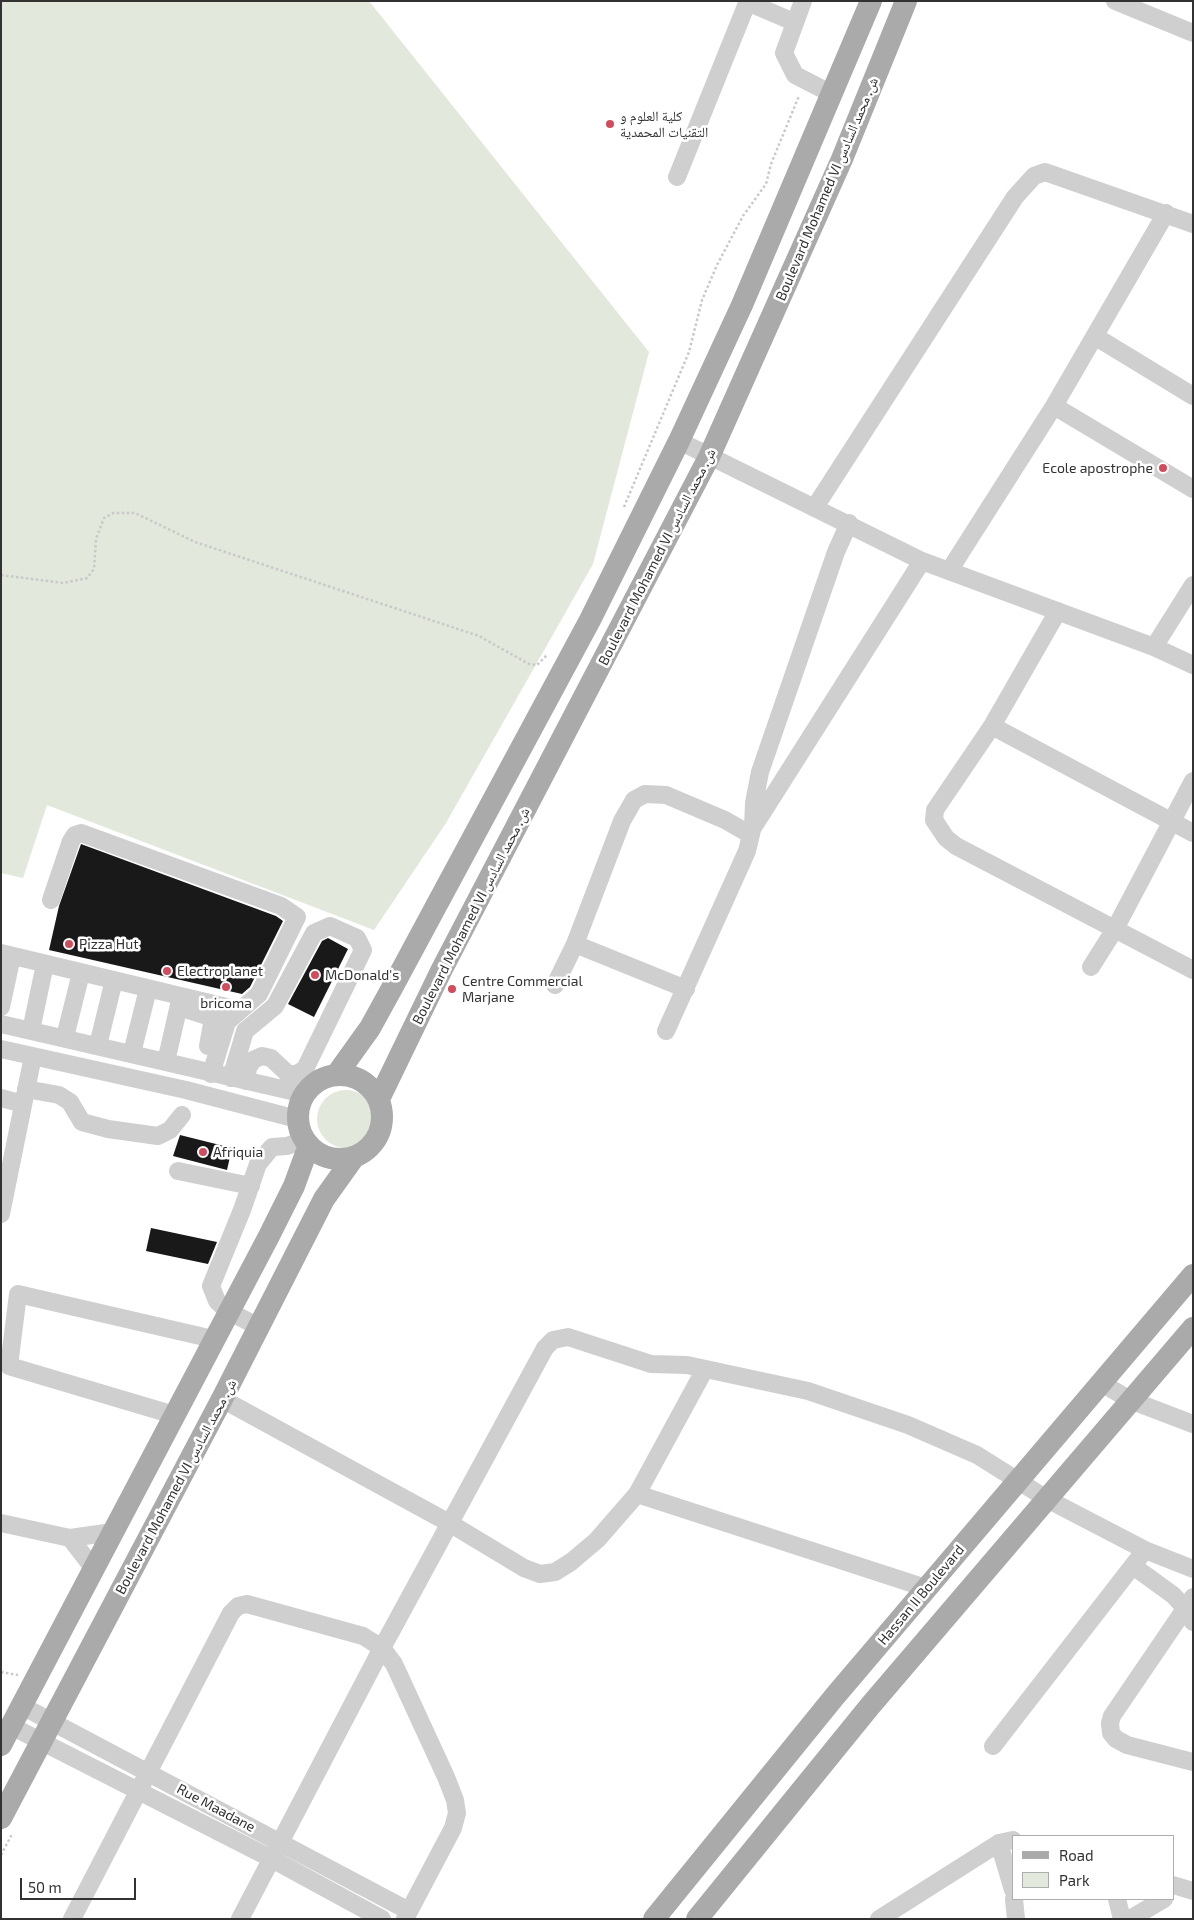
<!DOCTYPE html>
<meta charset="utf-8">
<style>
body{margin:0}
#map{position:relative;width:1194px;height:1920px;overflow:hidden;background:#fff;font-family:"Exo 2",sans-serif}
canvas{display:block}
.frame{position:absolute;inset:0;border:2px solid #323232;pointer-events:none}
.legend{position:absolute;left:1012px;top:1835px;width:162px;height:65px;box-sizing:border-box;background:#fff;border:1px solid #adadad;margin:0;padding:6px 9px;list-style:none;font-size:15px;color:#323232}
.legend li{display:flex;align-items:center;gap:10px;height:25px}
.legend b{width:25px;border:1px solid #adadad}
.scale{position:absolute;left:20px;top:1878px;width:116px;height:22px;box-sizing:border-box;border:2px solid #323232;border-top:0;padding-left:6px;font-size:15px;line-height:18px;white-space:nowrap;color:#323232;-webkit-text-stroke:4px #fff;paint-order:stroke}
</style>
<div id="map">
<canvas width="1194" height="1920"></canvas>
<div class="frame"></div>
<ul class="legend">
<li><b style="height:6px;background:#aaa"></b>Road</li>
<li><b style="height:14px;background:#e2e8dc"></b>Park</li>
</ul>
<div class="scale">50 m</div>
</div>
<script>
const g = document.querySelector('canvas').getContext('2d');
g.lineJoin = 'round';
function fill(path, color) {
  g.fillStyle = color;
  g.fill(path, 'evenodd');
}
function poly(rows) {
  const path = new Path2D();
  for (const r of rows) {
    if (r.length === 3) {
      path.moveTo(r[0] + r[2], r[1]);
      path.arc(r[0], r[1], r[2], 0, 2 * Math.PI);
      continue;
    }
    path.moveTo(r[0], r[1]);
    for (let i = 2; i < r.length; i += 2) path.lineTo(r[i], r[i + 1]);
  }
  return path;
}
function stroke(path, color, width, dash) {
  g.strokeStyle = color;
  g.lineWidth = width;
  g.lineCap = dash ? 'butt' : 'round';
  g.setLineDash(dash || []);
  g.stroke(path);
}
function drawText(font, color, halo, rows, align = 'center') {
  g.font = font + ' "Exo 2","Noto Naskh Arabic",sans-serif';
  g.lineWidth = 5;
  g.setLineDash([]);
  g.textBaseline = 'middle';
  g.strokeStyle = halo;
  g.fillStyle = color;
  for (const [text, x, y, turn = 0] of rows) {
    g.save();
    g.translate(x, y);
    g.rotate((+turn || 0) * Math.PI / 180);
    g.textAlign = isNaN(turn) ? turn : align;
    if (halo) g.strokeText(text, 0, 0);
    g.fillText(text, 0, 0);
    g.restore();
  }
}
fill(poly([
 [1,1,369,1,649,352,593,564,446,823,374,930,47,805,23,878,1,873],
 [346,1119,29]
]), '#e2e8dc');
fill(poly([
 [81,844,276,916,283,921,250,987,242,994,49,950,59,906],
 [328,938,348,949,314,1017,288,1004,322,941],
 [180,1135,232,1148,227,1170,173,1156],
 [151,1228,217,1242,208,1264,146,1251]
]), '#191919');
stroke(poly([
 [624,507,689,352,702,300,717,265,743,216,766,184,771,164,799,96],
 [1,575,63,583,87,578,94,569,96,539,104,518,113,513,135,513,195,542,479,636,529,664,537,665,548,654],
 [1,1672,18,1675],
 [1,1855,12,1834]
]), '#c9c9c9', 2.5, [2.5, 2.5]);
stroke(poly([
 [803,1,784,53,795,75,832,94],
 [1115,1,1193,33],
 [747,2,794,22],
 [677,177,748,1],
 [1096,337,1193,396],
 [1054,406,1193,489],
 [679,441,922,561,1154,647,1193,665],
 [815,507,1015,197,1034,176,1045,172,1193,224],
 [949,571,1054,406,1166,213],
 [1058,611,992,726,935,810,934,820,946,838,956,846,1193,970],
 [1154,647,1193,585],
 [992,726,1193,833],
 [754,826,922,561],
 [51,900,71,841,75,835,81,833,281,906,297,917,259,994,227,1022,211,1074],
 [575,944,686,989],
 [1,953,239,1010],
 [1091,967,1115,929,1193,781],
 [555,985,575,944,622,821,634,800,645,794,666,795,725,820,751,835],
 [1,1007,12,956],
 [179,1007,213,1018,208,1046],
 [33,1021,45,964],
 [1,1024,304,1094],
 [67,1029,81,973],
 [666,1031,747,851,753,826,754,803,760,772,836,552,849,523],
 [100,1037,114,980],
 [134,1045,148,989],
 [1,1049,186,1090,297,1119],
 [168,1053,181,996],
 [231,1078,245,1031,275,1006,314,933,330,926,357,938,363,950,305,1069,295,1075,287,1073,271,1058,262,1056,253,1060,248,1068,246,1081],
 [26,1089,59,1095,70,1102,82,1122,108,1129,158,1136,170,1130,182,1115],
 [1,1098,23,1104],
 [178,1171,251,1186],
 [1,1214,33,1056],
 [259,1327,228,1311,217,1301,211,1286,242,1210,258,1164,272,1147,287,1146,304,1140],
 [1100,1382,1130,1400,1193,1424],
 [222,1399,451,1524,524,1568,540,1574,555,1572,571,1562,597,1540,637,1494,705,1369],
 [174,1415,9,1366,18,1294,213,1339],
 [637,1494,926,1588],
 [1,1523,70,1538,113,1532],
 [70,1538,94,1569],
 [1133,1566,1173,1595,1185,1608,1193,1622],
 [1193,1597,1112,1716,1110,1723,1111,1733,1116,1739,1127,1745,1193,1762],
 [22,1706,409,1911],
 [11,1726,272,1859,382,1919],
 [993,1746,1145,1550],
 [999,1843,1013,1890],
 [1173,1885,1193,1891],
 [1014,1899,1016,1919],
 [1117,1899,1122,1919],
 [72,1919,231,1613,238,1606,247,1604,363,1636,382,1648,394,1664,446,1777,455,1800,457,1813,453,1828,405,1919],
 [240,1919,382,1648,545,1348,553,1340,568,1337,651,1364,687,1365,808,1391,908,1425,977,1455,1047,1499,1145,1550,1193,1569],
 [879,1919,999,1843,1013,1840],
 [1130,1919,1164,1899]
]), '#cfcfcf', 18);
stroke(poly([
 [337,1074,370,1028,392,988,590,620,679,441,742,305,871,1],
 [340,1117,42],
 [379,1099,442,969,709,457,842,159,906,1],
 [1,1745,269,1236,294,1186,309,1145],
 [1,1818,222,1399,324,1199,354,1157],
 [654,1919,835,1696,1193,1275],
 [697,1919,870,1706,1193,1328]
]), '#aaa', 22);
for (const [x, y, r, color] of [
 [610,124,5,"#d14c5c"],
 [1163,468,5,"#d14c5c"],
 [69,944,5,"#d14c5c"],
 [167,971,5,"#d14c5c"],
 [315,975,5,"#d14c5c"],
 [226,987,5,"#d14c5c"],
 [452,989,5,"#d14c5c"],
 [203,1152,5,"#d14c5c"]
]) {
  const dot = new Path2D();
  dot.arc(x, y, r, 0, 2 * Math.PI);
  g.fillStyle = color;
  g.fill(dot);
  stroke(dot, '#fff', 2);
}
drawText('14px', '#323232', '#fff', [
 ["كلية العلوم و",620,116],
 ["التقنيات المحمدية",620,132],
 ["Ecole apostrophe",1153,468,"right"],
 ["Pizza Hut",79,944],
 ["Electroplanet",177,971],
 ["McDonald's",325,975],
 ["Centre Commercial",462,981],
 ["Marjane",462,997],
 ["bricoma",226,1003,"center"],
 ["Afriquia",213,1152]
], 'left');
drawText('14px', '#323232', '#fff', [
 ["Boulevard Mohamed VI ش. محمد السادس",827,189,-67],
 ["Boulevard Mohamed VI ش. محمد السادس",657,557,-63],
 ["Boulevard Mohamed VI ش. محمد السادس",471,916,-63],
 ["Boulevard Mohamed VI ش. محمد السادس",176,1487,-62],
 ["Hassan II Boulevard",921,1595,-50],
 ["Rue Maadane",216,1808,28]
]);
</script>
